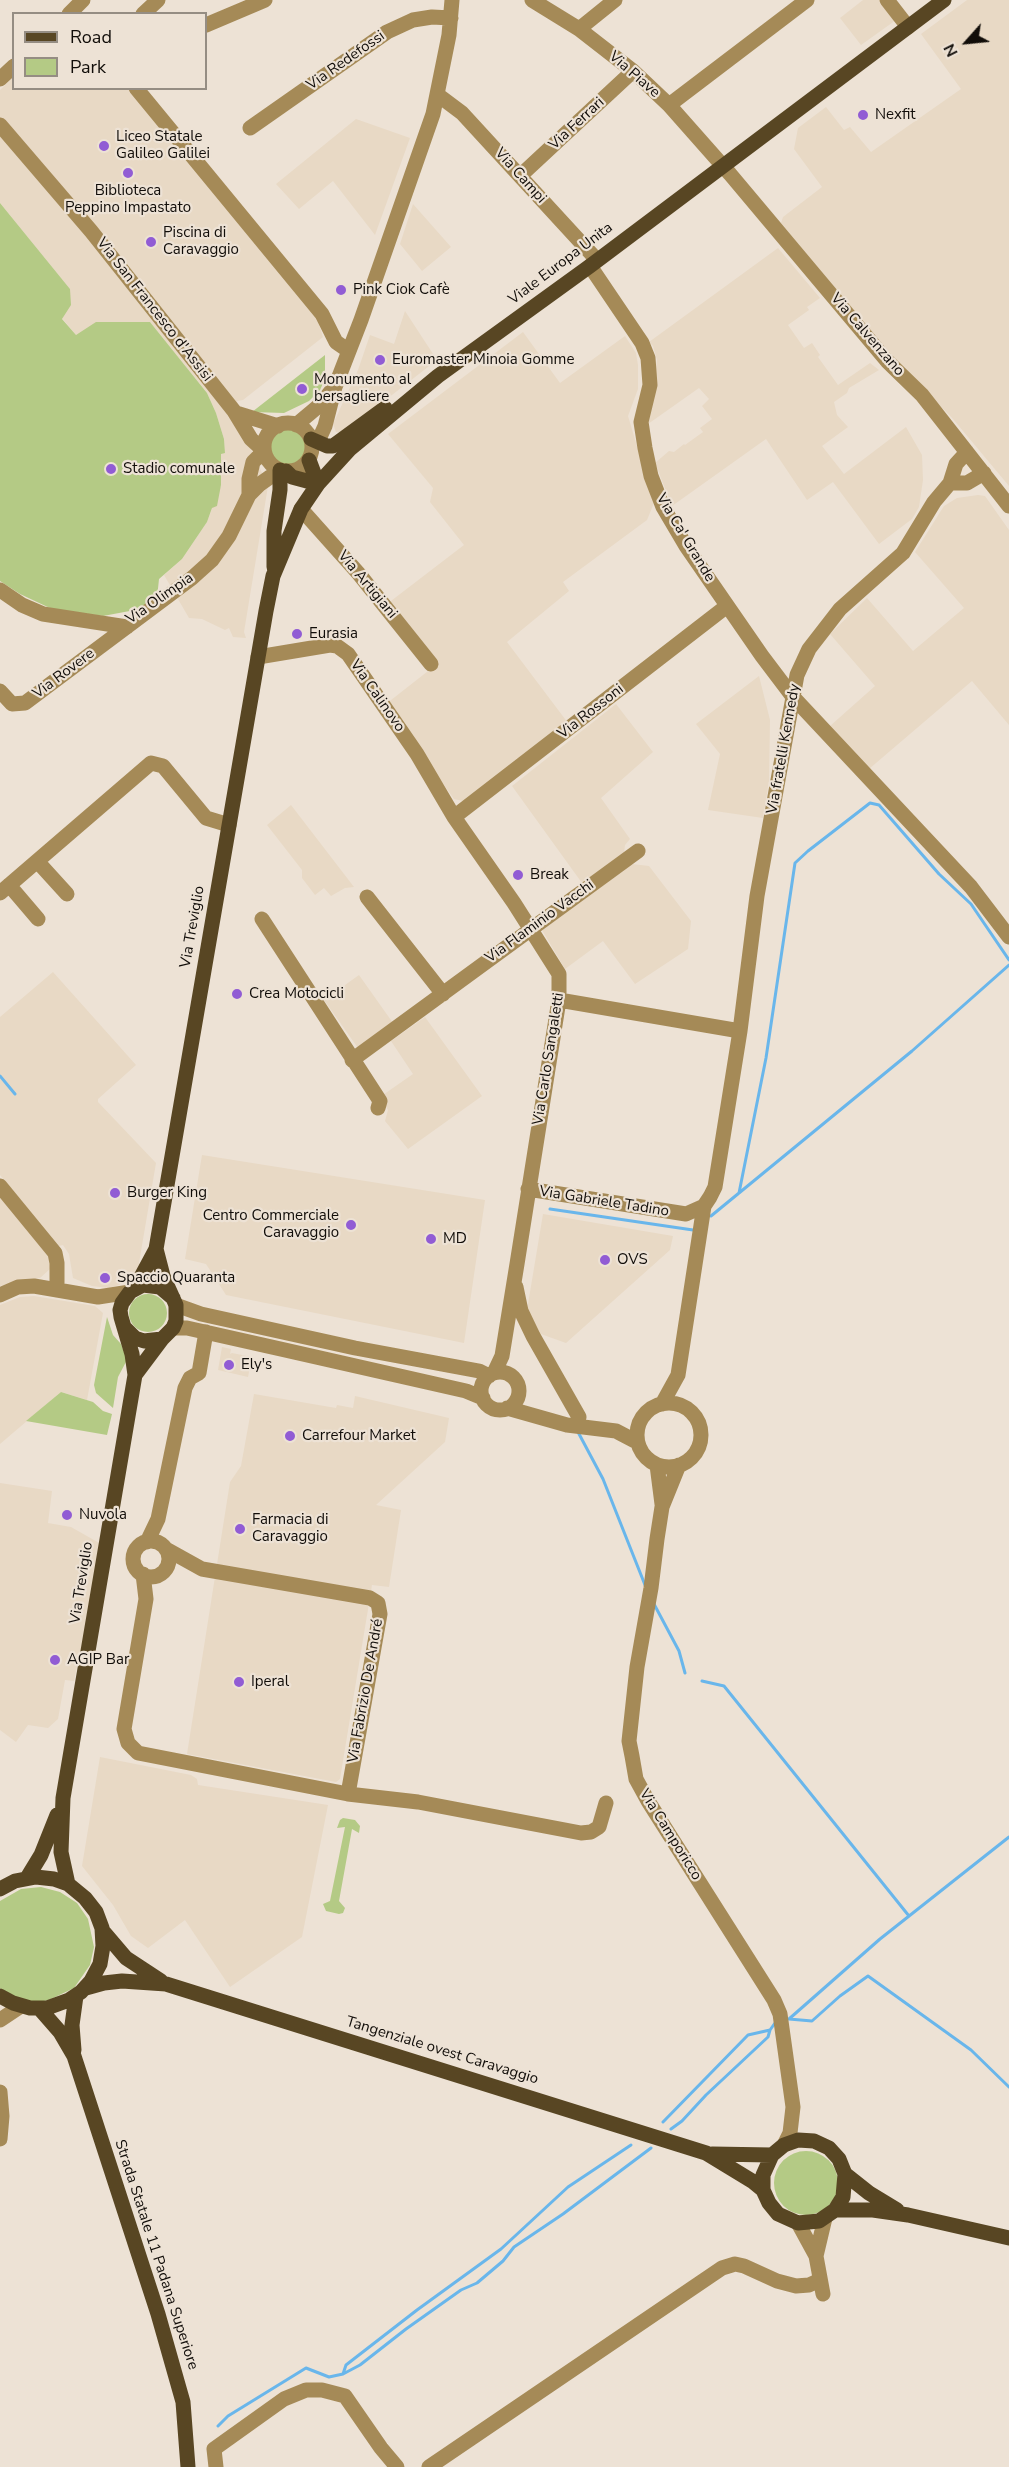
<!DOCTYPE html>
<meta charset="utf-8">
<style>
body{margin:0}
#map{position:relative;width:1009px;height:2467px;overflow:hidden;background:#ede2d5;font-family:"Nunito Sans",sans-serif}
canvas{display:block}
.legend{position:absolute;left:12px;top:12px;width:195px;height:78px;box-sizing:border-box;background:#ede2d5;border:2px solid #958d83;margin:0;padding:8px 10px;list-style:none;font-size:18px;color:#110d09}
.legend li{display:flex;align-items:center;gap:12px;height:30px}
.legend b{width:30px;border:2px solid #958d83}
.north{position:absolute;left:937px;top:12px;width:60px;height:60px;-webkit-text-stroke:4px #ede2d5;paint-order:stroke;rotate:243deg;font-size:16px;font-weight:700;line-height:24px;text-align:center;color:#110d09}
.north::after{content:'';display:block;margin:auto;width:21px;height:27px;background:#110d09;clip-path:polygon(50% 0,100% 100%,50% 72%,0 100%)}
</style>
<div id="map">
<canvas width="1009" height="2467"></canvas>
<ul class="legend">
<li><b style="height:8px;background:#584623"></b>Road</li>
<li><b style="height:16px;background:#b4ca85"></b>Park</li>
</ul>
<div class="north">N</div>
</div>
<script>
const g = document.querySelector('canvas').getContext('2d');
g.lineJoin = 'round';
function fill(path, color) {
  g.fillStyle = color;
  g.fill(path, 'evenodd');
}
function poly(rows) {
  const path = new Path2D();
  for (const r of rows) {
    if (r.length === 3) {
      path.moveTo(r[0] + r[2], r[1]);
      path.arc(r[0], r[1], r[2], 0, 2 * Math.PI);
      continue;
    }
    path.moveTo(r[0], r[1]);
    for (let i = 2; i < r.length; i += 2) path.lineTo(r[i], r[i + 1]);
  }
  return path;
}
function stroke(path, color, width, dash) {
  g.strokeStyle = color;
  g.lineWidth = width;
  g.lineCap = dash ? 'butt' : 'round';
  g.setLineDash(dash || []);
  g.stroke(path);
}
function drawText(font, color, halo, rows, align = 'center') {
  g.font = font + ' "Nunito Sans",sans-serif';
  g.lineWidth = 4.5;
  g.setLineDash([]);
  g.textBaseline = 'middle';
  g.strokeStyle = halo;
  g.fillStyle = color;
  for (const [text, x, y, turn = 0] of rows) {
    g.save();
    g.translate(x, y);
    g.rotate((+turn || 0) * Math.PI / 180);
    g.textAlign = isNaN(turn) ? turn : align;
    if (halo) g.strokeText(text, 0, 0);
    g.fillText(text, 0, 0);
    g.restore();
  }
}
fill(poly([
 [863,0,880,0,896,20,861,45,840,18],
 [967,0,1009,0,1009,486,953,419,892,357,781,223,783,217,822,187,794,149,798,128,826,107,844,130,850,127,871,152,961,89,921,34],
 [13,77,14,88,128,89,316,315,323,337,243,400,237,401,251,449,268,486,244,632,246,638,233,637,229,628,225,630,202,619,189,618,164,575,182,559,207,522,221,485,221,453,225,453,224,439,216,413,207,393,150,322,76,335,62,318,70,289,0,203,0,90],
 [356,119,410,138,375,235,333,181,299,209,276,184],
 [413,204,451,247,422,271,400,244],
 [778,248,820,298,807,307,809,310,788,325,804,348,812,343,820,355,818,357,838,385,870,363,879,370,849,388,847,393,834,402,837,415,848,427,822,446,844,474,906,427,922,455,923,480,919,507,912,519,879,544,833,482,807,500,766,439,672,506,655,463,669,451,674,452,684,444,685,445,703,432,700,428,712,419,702,406,709,399,699,388,648,424,657,360,653,346,649,342],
 [405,311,437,360,343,433,336,432,333,424,358,370,370,335,394,344],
 [523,332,560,383,625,336,636,353,638,365,638,389,628,416,654,503,647,520,563,582,569,591,507,642,568,723,463,801,454,799,386,704,437,664,387,604,464,545,430,502,433,488,388,434],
 [978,495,985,496,1009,530,1009,725,972,681,869,769,830,726,875,686,830,634,867,598,913,651,964,608,915,552,944,506,957,498],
 [759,676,770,720,769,781,763,818,708,810,720,754,696,724],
 [616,704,653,752,601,798,630,839,625,845,624,853,582,883,512,786],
 [291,805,354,887,345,888,331,896,324,888,315,895,302,878,302,870,267,825],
 [632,864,649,866,691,921,688,949,635,984,603,941,565,969,542,930],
 [53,972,136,1065,98,1099,98,1102,156,1163,139,1263,141,1266,134,1275,119,1285,109,1288,92,1286,73,1278,69,1254,63,1245,59,1246,0,1175,0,1017],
 [359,975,393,1023,358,1048,324,1000],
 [425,1017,482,1096,408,1149,385,1121,388,1110,380,1097,413,1074,391,1041],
 [202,1155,485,1200,464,1343,226,1295,206,1264,185,1259],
 [0,1197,47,1252,50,1260,50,1269,40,1278,0,1286],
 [543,1214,673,1236,670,1250,566,1343,538,1333,527,1310],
 [34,1296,95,1306,103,1313,87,1400,61,1392,0,1444,0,1305,20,1297],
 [222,1347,231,1349,230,1354,232,1353,252,1357,248,1377,218,1370],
 [254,1394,336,1408,337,1405,353,1408,355,1396,449,1418,445,1442,376,1505,401,1510,389,1587,372,1585,340,1779,336,1782,187,1754,230,1482,241,1466],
 [0,1483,52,1491,48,1523,71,1527,101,1544,95,1584,74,1681,65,1680,58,1719,48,1728,28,1725,16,1742,0,1730],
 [100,1757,191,1775,197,1779,198,1785,328,1805,302,1937,230,1987,185,1920,148,1948,131,1936,113,1905,82,1866]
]), '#e8d9c5');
fill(poly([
 [0,203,70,289,71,305,62,319,76,335,96,322,150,322,207,393,216,413,224,439,225,453,221,454,221,485,217,506,212,508,207,522,182,559,159,579,157,598,135,610,103,616,52,609,20,594,0,581],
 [325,355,325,379,320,390,309,401,284,413,252,412],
 [288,447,19],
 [148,1313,19],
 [107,1317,113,1335,121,1344,127,1360,118,1377,113,1408,96,1393,94,1385],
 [61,1392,93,1402,103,1411,112,1414,107,1435,26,1421],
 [343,1818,355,1820,360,1826,359,1833,352,1829,339,1901,345,1908,343,1913,339,1914,326,1911,323,1904,330,1901,345,1827,337,1828,340,1820],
 [41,1887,60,1892,77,1903,88,1919,94,1947,90,1965,74,1988,49,2000,38,2002,28,2001,9,1994,0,1988,0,1901,21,1889],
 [806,2183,32]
]), '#b4ca85');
stroke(poly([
 [0,1076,15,1094],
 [739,1193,766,1058,795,863,808,851,870,803,879,805,939,874,971,904,1009,960],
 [550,1209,693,1230],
 [711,1216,912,1051,1009,965],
 [578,1432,603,1479,645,1585],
 [654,1604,679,1651,685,1673],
 [702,1681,724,1686,909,1916],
 [789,2019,880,1939,1009,1837],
 [789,2019,812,2021,840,1996,868,1976,971,2050,1009,2087],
 [663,2122,748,2035,770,2030,775,2023],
 [671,2129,682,2121,706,2095,768,2037,770,2030],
 [343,2374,360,2365,406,2329,461,2290,477,2283,503,2261,514,2247,563,2214,651,2148],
 [218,2426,228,2416,306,2368,329,2377,343,2374,346,2365,417,2310,501,2249,568,2187,631,2145]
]), '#69b6eb', 3);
stroke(poly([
 [532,0,579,29,633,71,669,105,730,174,887,361,922,395,1009,506],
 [887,0,908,27],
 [69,14,83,0],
 [143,14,158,0],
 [206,25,265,0],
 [579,29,615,0],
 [0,79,14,66],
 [136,88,322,314,336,342,349,351],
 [438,95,462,113,597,260],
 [669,105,807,0],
 [0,125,91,231,234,411,251,439,264,451],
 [250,128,387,32,413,20,432,17,451,18],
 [520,176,633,71],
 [590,266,642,343,648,358,650,385,641,422,645,448,651,476,663,507,686,546,762,656,793,697,971,887,1009,937],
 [236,413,278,426],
 [288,447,24],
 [296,425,321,404,331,391],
 [312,446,320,437,325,426,335,387,361,320,433,114,449,35,452,0],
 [950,483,967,483,984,473],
 [249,495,249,479,253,462,264,451],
 [301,509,359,574,431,664],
 [0,590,22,605,43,614,127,627],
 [258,657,330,645,337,646,348,654,417,754,454,817,514,903,559,974,559,1000,517,1264,502,1356,494,1373],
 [0,691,12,704,25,703,192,578,212,560,229,536,249,495,260,484,280,470],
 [454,817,727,606],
 [37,861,67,894],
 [9,885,38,919],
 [0,893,151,763,163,766,206,818,229,825],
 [367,897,443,994],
 [262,919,380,1101,378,1108],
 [559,1000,740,1031],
 [352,1060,638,851],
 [0,1186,55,1253,57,1263,57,1290],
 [528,1189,686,1214,704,1206,710,1197,715,1187,740,1031,757,896,797,675,809,649,840,609,903,553,934,502,950,483,956,464,967,452],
 [516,1287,521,1311,533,1336,579,1417],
 [0,1295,18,1287,34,1286,98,1297,130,1292],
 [176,1305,201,1314,355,1348,479,1371,489,1376],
 [173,1328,187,1328,285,1350,466,1391,483,1398],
 [500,1391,19],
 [669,1435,32],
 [662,1404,678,1375,704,1206],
 [507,1408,567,1425,616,1431,637,1442],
 [657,1465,662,1504],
 [679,1465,662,1507,657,1539,651,1588,637,1667,629,1741,632,1756,636,1779,648,1801,774,2000,780,2014,793,2107,790,2133,784,2145],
 [151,1559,18],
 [147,1542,158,1519,185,1388,190,1378,199,1373,206,1332],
 [166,1549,202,1569,370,1598,378,1603,380,1614,348,1794],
 [143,1574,146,1599,124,1729,128,1743,138,1753,348,1794,418,1802,581,1833,591,1832,599,1827,606,1803],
 [0,2020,21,2006],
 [0,2092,2,2116,0,2139],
 [798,2223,816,2256,823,2294],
 [816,2256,825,2218],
 [216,2467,214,2449,284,2399,306,2390,322,2390,345,2396,381,2448,397,2467],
 [429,2467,722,2268,735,2264,744,2266,777,2281,796,2286,809,2285,820,2280]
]), '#a58a57', 15);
stroke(poly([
 [311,439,327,446,333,446,385,408],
 [309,460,318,484],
 [286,471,292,477,318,484],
 [274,567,274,531,280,490,280,470],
 [135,1288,156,1249,266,611,273,576,301,509,318,484,350,449,438,376,590,266,944,0],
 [124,1327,135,1338,144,1341,162,1339],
 [135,1375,162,1339,173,1328,176,1321,176,1305,163,1276,156,1249],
 [27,1878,41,1855,57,1815],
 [68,1884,61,1852,63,1798,135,1375,132,1354,121,1317,120,1310,122,1303,130,1292,143,1285,160,1287,173,1298],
 [0,1889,15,1881,36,1877,54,1879,68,1884,85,1898,96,1912,102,1928,103,1946,100,1964,91,1981,81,1992,69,2000,47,2008,30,2008,13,2003,0,1996],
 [103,1931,126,1958,161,1981],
 [86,1988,104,1983,122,1981,166,1984,706,2153,752,2181,763,2190,769,2203,778,2214,798,2223,819,2221,835,2210,843,2197,845,2174,839,2159,829,2148,814,2141,798,2140,784,2145,772,2155,763,2175,763,2190],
 [39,2008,60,2032,74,2056,158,2314,183,2402,188,2467],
 [74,2050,72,2025,76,1996],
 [712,2154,772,2155],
 [845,2174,869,2193,897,2210],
 [835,2210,873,2210,908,2215,1009,2238]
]), '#584623', 15);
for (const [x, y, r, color] of [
 [863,115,6,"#915cd4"],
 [104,146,6,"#915cd4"],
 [128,173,6,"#915cd4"],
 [151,242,6,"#915cd4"],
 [341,290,6,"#915cd4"],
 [380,360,6,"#915cd4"],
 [302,389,6,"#915cd4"],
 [111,469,6,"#915cd4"],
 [297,634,6,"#915cd4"],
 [518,875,6,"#915cd4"],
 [237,994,6,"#915cd4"],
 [115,1193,6,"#915cd4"],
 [351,1225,6,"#915cd4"],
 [431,1239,6,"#915cd4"],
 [605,1260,6,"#915cd4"],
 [105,1278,6,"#915cd4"],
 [229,1365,6,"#915cd4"],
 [290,1436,6,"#915cd4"],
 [67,1515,6,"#915cd4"],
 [240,1529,6,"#915cd4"],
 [55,1660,6,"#915cd4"],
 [239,1682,6,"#915cd4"]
]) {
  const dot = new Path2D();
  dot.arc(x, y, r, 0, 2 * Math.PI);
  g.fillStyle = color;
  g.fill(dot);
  stroke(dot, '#ede2d5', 2);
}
drawText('15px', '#110d09', '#ede2d5', [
 ["Via Redefossi",346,61,-35],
 ["Via Piave",634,75,41],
 ["Via Ferrari",577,124,-43],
 ["Via Campi",520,176,48],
 ["Viale Europa Unita",561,264,-37],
 ["Via San Francesco d'Assisi",154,310,52],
 ["Via Calvenzano",867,335,49],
 ["Via Ca' Grande",685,538,59],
 ["Via Artigiani",367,585,50],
 ["Via Olimpia",160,599,-35],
 ["Via Rovere",64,674,-37],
 ["Via Calinovo",377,696,55],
 ["Via Rossoni",591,712,-38],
 ["Via fratelli Kennedy",784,749,-80],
 ["Via Flaminio Vacchi",540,922,-36],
 ["Via Treviglio",193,927,-80],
 ["Via Carlo Sangaletti",549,1059,-81],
 ["Via Gabriele Tadino",604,1202,9],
 ["Via Treviglio",82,1583,-81],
 ["Via Fabrizio De André",366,1691,-80],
 ["Via Camporicco",670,1835,58],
 ["Tangenziale ovest Caravaggio",442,2051,17],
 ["Strada Statale 11 Padana Superiore",156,2255,72]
]);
drawText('15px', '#110d09', '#ede2d5', [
 ["Nexfit",875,115],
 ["Liceo Statale",116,137],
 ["Galileo Galilei",116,154],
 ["Biblioteca",128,191,"center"],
 ["Peppino Impastato",128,208,"center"],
 ["Piscina di",163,233],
 ["Caravaggio",163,250],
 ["Pink Ciok Cafè",353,290],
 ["Euromaster Minoia Gomme",392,360],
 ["Monumento al",314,380],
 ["bersagliere",314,397],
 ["Stadio comunale",123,469],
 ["Eurasia",309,634],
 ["Break",530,875],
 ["Crea Motocicli",249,994],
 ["Burger King",127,1193],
 ["Centro Commerciale",339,1216,"right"],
 ["Caravaggio",339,1233,"right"],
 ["MD",443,1239],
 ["OVS",617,1260],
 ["Spaccio Quaranta",117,1278],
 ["Ely's",241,1365],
 ["Carrefour Market",302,1436],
 ["Nuvola",79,1515],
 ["Farmacia di",252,1520],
 ["Caravaggio",252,1537],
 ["AGIP Bar",67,1660],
 ["Iperal",251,1682]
], 'left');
</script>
